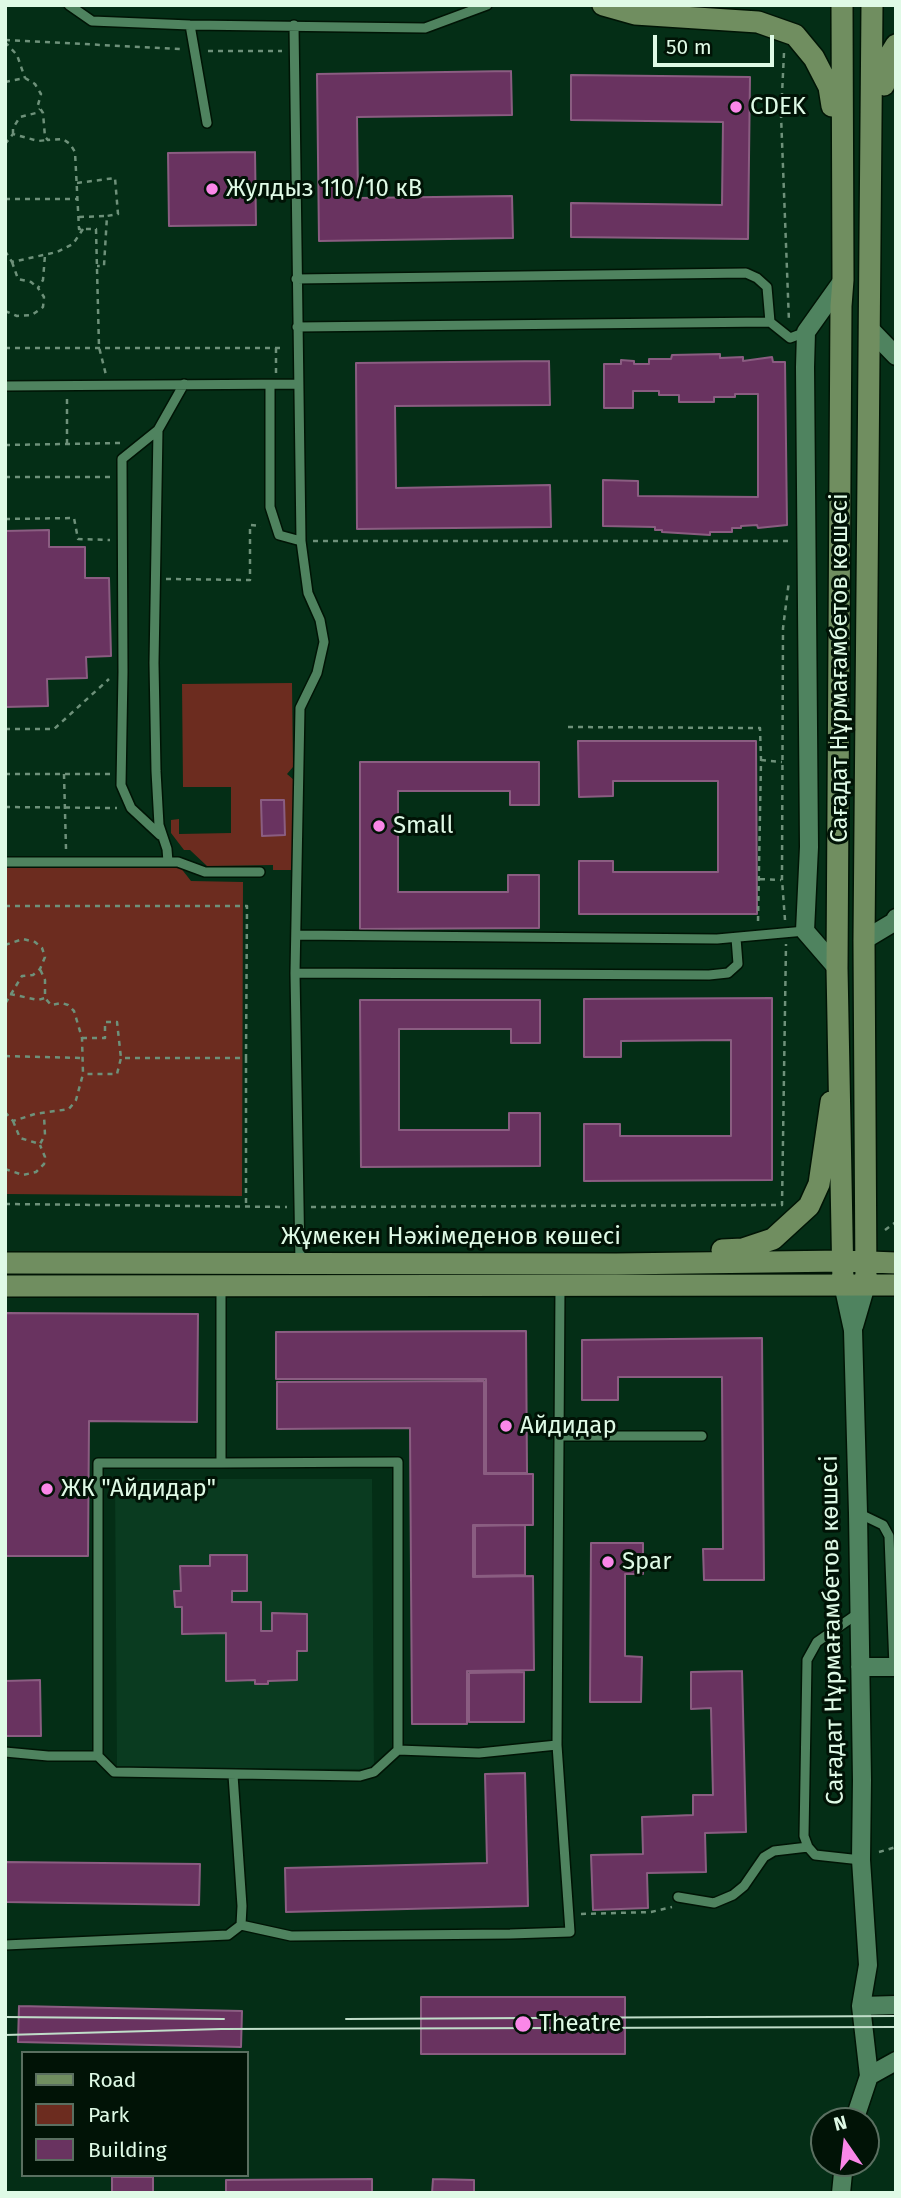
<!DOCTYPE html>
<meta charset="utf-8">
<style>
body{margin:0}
#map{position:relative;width:901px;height:2198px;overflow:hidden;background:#042e16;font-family:"Fira Sans",sans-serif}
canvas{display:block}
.frame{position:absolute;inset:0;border:7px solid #dffae6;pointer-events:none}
.legend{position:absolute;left:21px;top:2051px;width:228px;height:126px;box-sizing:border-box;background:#011306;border:2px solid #5a6f60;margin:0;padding:9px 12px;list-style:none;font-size:21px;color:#dffae6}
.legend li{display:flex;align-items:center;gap:14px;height:35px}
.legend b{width:35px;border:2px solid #5a6f60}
.north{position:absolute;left:810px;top:2107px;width:70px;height:70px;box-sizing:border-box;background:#011306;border:2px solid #5a6f60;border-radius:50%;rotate:346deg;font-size:19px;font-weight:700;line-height:28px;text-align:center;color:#dffae6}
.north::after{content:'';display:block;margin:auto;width:24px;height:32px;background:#fa87e8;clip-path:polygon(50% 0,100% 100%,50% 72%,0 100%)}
.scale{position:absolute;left:653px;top:35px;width:121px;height:32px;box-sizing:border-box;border:4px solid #dffae6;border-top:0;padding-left:9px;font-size:21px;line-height:24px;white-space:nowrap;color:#dffae6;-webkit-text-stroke:5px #011306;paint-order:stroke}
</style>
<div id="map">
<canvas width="901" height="2198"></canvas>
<div class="frame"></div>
<ul class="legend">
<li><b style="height:9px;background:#708e60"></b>Road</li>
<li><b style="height:19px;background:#6c2c1f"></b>Park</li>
<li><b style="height:19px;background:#693360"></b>Building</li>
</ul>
<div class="north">N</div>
<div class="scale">50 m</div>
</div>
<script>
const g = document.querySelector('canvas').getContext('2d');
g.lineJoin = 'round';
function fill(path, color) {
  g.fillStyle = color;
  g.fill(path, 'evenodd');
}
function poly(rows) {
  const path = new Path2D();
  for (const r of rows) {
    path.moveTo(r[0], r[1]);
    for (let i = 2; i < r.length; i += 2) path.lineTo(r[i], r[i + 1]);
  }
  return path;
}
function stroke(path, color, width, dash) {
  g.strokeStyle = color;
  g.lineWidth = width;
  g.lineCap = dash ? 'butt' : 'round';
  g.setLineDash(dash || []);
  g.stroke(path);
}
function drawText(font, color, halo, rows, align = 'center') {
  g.font = font + ' "Fira Sans",sans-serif';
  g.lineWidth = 6;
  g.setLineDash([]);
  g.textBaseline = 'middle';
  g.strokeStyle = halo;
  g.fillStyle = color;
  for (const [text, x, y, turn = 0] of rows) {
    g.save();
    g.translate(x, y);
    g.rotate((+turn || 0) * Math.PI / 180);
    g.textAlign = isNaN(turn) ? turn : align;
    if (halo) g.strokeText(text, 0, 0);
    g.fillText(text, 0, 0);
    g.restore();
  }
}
fill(poly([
 [115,1479,372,1479,374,1769,117,1768]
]), '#0a3b20');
fill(poly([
 [292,683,293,767,287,774,294,780,295,870,273,870,273,865,207,866,190,850,184,850,171,833,171,820,179,819,179,834,231,833,231,787,183,787,182,684],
 [5,865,180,867,191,881,243,882,242,1196,5,1194]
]), '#6c2c1f');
const building = poly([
 [511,71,512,115,357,117,358,198,512,196,513,238,319,241,317,74,511,71],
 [571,75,750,77,748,239,571,237,571,203,722,205,723,122,571,120,571,75],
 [255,152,256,225,169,226,168,153,255,152],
 [720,354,720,358,743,357,743,361,772,357,773,362,785,362,787,525,758,528,757,525,741,526,741,528,732,528,732,532,710,532,710,535,662,532,662,530,655,530,655,527,603,526,603,480,638,481,638,496,758,497,758,394,735,394,735,397,714,397,714,402,679,402,679,395,659,395,659,391,633,391,633,408,604,408,604,364,621,364,621,360,634,361,634,364,649,364,649,359,671,359,672,355,720,354],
 [549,361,550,405,395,406,396,488,550,485,551,527,357,529,356,363,549,361],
 [49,530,49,547,85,547,85,578,109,578,111,656,86,657,87,678,47,679,48,706,5,707,5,531,49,530],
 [578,741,756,741,757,914,579,914,579,861,613,861,613,872,718,872,718,781,613,781,613,796,579,797,578,741],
 [360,762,539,762,539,805,510,805,510,791,398,791,398,892,508,892,508,875,539,875,539,928,360,929,360,762],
 [261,800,284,800,285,835,262,836,261,800],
 [772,998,772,1180,584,1181,584,1124,620,1124,620,1136,731,1136,731,1040,621,1041,621,1057,584,1057,584,999,772,998],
 [360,1000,540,1000,540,1043,511,1043,511,1029,399,1029,399,1130,509,1130,509,1113,540,1113,540,1166,361,1167,360,1000],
 [5,1313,198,1314,197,1422,89,1421,88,1556,5,1556,5,1313],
 [526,1331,527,1473,486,1473,486,1379,276,1379,276,1332,526,1331],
 [762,1338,764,1580,704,1580,703,1549,723,1549,722,1377,618,1377,618,1400,582,1400,582,1340,762,1338],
 [484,1381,484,1474,533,1474,533,1525,473,1525,473,1577,533,1576,534,1670,467,1671,467,1724,412,1724,410,1428,277,1429,277,1382,484,1381],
 [525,1525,525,1575,475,1576,475,1526,525,1525],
 [591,1543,643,1543,643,1574,625,1574,625,1656,642,1657,641,1702,590,1702,591,1543],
 [210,1555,247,1555,247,1591,232,1591,232,1602,261,1602,261,1631,272,1631,272,1613,307,1614,307,1651,297,1651,297,1680,268,1681,268,1684,255,1684,255,1680,226,1681,226,1633,182,1634,182,1607,175,1607,174,1591,181,1591,180,1566,210,1566,210,1555],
 [742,1671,746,1832,705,1833,706,1872,647,1873,648,1908,593,1910,591,1855,643,1854,642,1817,693,1815,693,1795,713,1795,711,1708,691,1709,691,1672,742,1671],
 [524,1672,524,1722,469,1722,469,1673,524,1672],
 [40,1680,41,1736,5,1736,5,1681,40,1680],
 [525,1773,528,1906,286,1912,285,1868,487,1863,485,1774,525,1773],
 [5,1862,200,1864,199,1905,5,1902,5,1862],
 [421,1997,625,1997,625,2054,421,2054,421,1997],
 [19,2006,242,2011,241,2047,18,2042,19,2006],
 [112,2177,153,2177,153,2193,112,2193,112,2177],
 [372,2179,372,2193,226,2193,226,2180,372,2179],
 [433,2179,474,2180,474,2193,432,2193,433,2179]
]);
fill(building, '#693360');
stroke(building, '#8a5d81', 2);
const lane = poly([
 [69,5,92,21,190,25,425,28,487,5],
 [190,25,207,123],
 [294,25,301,541,308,593,320,620,324,642,317,673,300,708,295,973,300,1262],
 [296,279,746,273,757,278,767,287,770,322,790,338,806,332],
 [297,327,770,322],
 [270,385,270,507,279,535,301,541],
 [5,386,298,384],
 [158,430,122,459,123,672,121,785,131,808,160,835],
 [5,862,178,862,205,872,260,872],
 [168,862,167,849,159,825,156,771,154,663,158,430,184,384],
 [296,935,717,939,805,931],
 [295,973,709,975,728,973,738,964,736,938],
 [221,1286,221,1463,98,1463,98,1756,114,1772,360,1776,374,1772,398,1750,398,1462,221,1463],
 [559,1436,702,1436],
 [858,1513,883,1525,889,1536,894,1667],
 [860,1612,817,1642,807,1660,804,1836,808,1847,815,1855,861,1860],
 [398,1750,479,1753,557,1745],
 [5,1752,48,1756,98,1756],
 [678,1897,714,1903,733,1895,744,1886,764,1857,774,1851,808,1847],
 [241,1925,291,1936,510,1934,570,1932,557,1745,560,1287],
 [5,1945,228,1935,241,1925,242,1906,233,1775]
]);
const street = poly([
 [868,327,896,356],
 [864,940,894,922,896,918],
 [837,968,805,931,809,847,805,367,806,332,843,280],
 [843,1284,853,1330,858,1513,862,1780,861,1860,868,1965,861,2006,869,2076,854,2121],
 [854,1326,866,1285],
 [860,1667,896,1667],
 [861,2006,896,2005],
 [869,2076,896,2061],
 [841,2193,844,2163]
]);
const secondary = poly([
 [603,5,635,14,758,22,795,35,814,58,829,87,832,106],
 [842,5,843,280,841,306,837,968,843,1284],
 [884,85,885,63,896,45],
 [722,1250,743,1249,773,1239,809,1206,819,1184,831,1102],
 [5,1263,616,1264,844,1261,896,1263],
 [866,1285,864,940,872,5],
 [5,1286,896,1285]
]);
stroke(lane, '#001405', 12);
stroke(street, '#001405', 21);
stroke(secondary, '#001405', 24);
stroke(poly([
 [5,40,180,49],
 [5,42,17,55,25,78],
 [208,51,282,51],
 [784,53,781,115,789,322],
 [5,82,25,78,35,84,41,94,38,105,43,113,45,137,48,140,63,139,70,144,75,152,79,229,96,229,99,347,106,375],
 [13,134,13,128,20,117,36,113,40,109],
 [5,144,13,134,38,141,48,140],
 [77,183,115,178,118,214,107,216,104,266,97,266],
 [5,199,78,199],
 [79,217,107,216],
 [5,251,12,262,57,252,73,244,83,229],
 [12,262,18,279,31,282,38,288],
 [5,311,17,316,32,315,43,307,44,297,38,288,43,280,45,255],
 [5,348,285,348],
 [276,373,276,348],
 [67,444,67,399],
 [5,445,121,443],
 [5,477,110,477],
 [5,519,74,518,78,539,110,540],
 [313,541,790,541],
 [166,579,250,580,250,525,261,526],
 [568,727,760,728,761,760,758,922],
 [5,729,54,729,109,679],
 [761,760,782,762],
 [5,774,110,774],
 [64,774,66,849],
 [5,807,117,808],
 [760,879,781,880],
 [5,906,247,906,246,1058,121,1058,117,1074,83,1074],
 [785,920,782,880,783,628,789,581],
 [5,945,23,939,35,942,42,948,45,957,40,969,33,975,22,976,5,1004],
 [10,994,38,1000,45,998,45,980,40,969],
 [82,1038,105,1038,105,1022,117,1022,121,1058],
 [5,1056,82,1058],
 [246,1058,246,1205],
 [5,1112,13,1121,35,1114,69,1109,76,1100,83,1074,82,1038,74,1011,68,1005,62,1003,51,1005,45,998],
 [13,1121,20,1138,40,1144,45,1135,44,1115],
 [5,1169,23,1175,36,1172,44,1164,45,1157,40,1145],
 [5,1204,287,1207],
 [311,1207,782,1205,786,944],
 [885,1230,896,1222],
 [879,1852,896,1847],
 [581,1914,651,1912,672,1907]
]), '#6e917a', 2.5, [5, 5]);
stroke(lane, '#4f835f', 9);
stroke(street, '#4f835f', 18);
stroke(secondary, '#708e60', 21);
stroke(poly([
 [5,2017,224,2019],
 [346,2019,896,2016],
 [5,2035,221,2029,896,2027]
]), '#c0ddc9', 2);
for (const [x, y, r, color] of [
 [736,107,7,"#fa87e8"],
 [212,189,7,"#fa87e8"],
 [379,826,7,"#fa87e8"],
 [506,1426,7,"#fa87e8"],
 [47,1489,7,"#fa87e8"],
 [608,1562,7,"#fa87e8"],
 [523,2024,9,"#fa87e8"]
]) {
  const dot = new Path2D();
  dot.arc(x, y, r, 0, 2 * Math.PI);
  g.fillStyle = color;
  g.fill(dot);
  stroke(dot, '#011306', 2.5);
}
drawText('24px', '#dffae6', '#011306', [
 ["CDEK",750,107],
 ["Жулдыз 110/10 кВ",226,189],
 ["Small",393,826],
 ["Айдидар",520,1426],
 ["ЖК \"Айдидар\"",61,1489],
 ["Spar",622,1562],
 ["Theatre",539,2024]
], 'left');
drawText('24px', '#dffae6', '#011306', [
 ["Сағадат Нұрмағамбетов көшесі",840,668,-90],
 ["Жұмекен Нәжімеденов көшесі",451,1237],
 ["Сағадат Нұрмағамбетов көшесі",833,1630,-91]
]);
</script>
